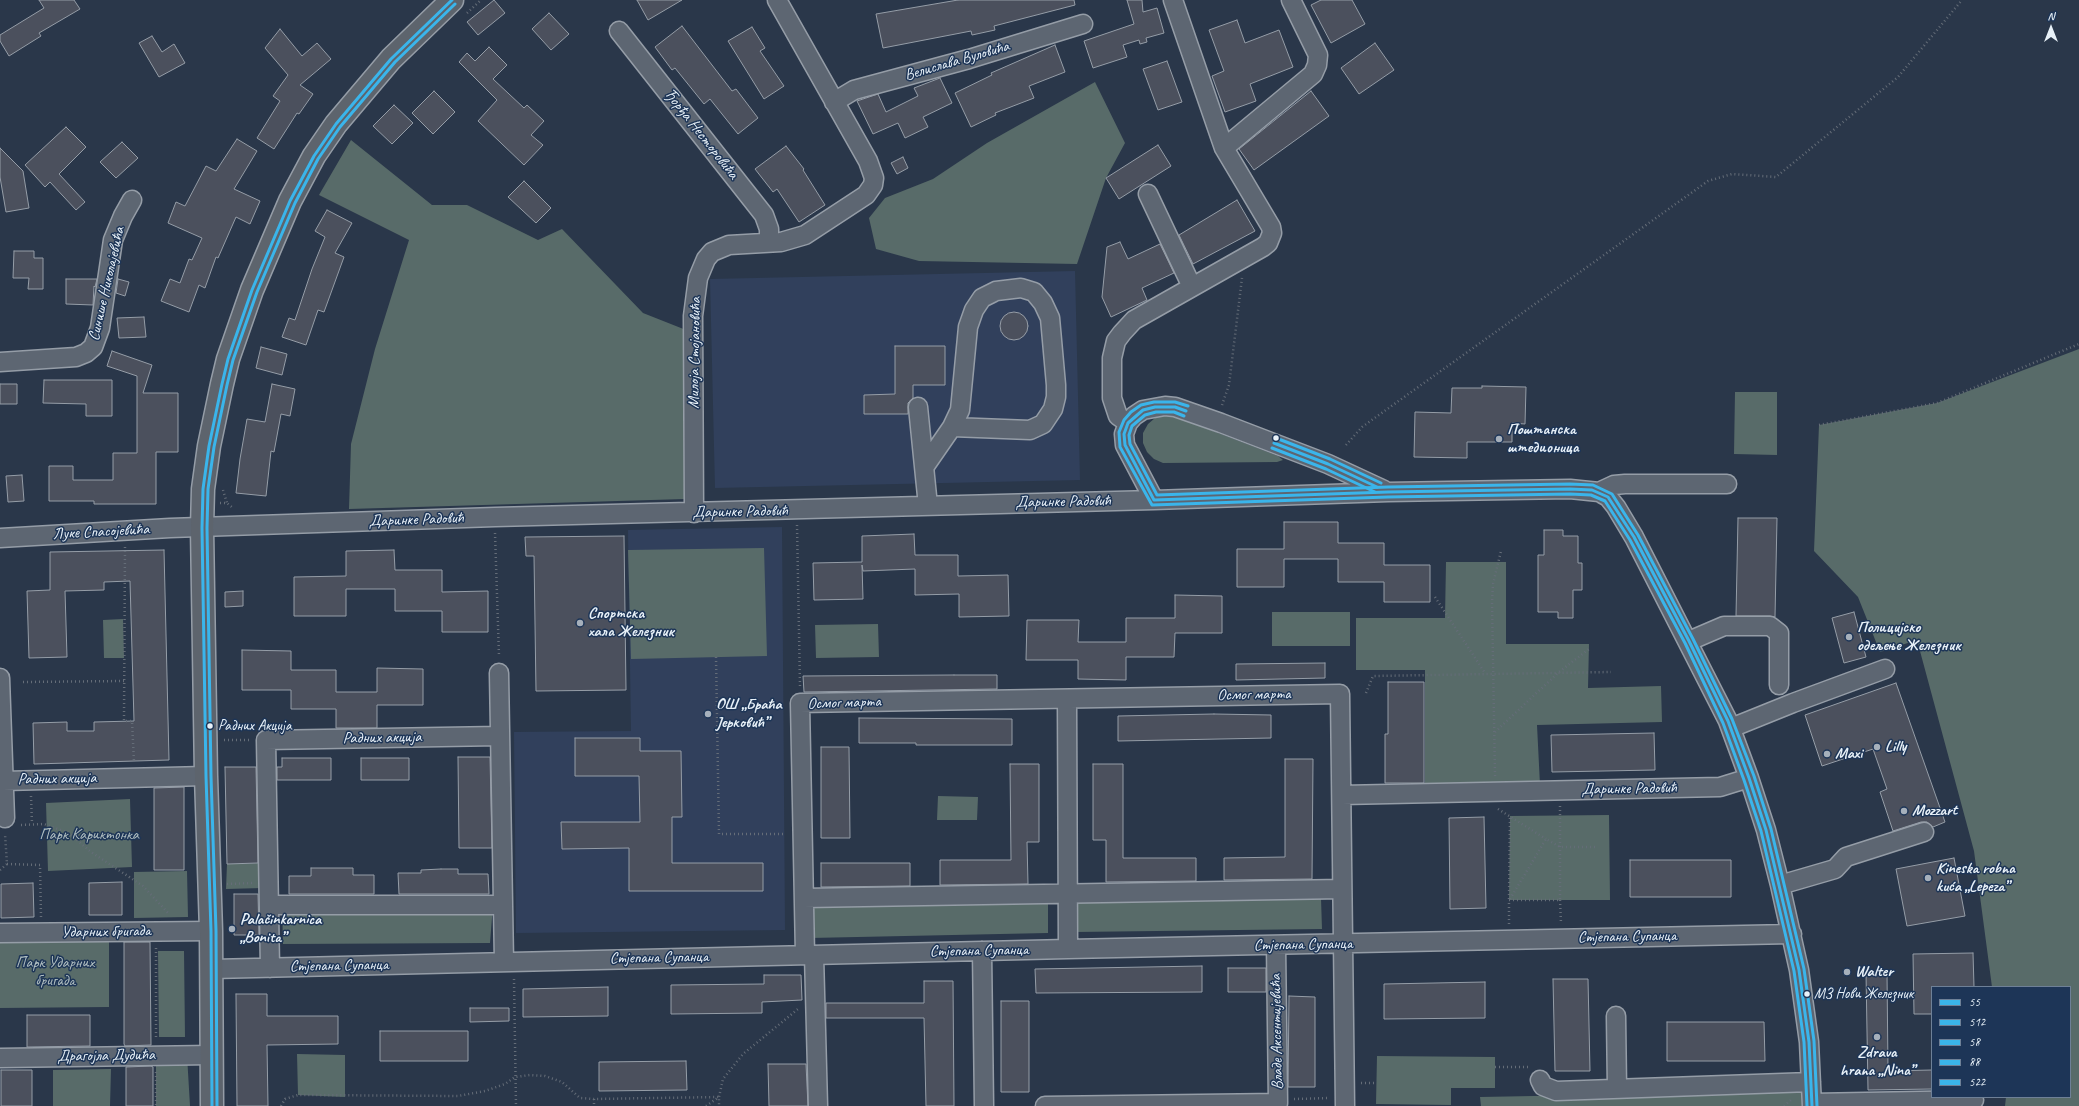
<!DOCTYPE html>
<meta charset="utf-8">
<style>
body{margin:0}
#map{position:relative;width:2079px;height:1106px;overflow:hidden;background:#2a374a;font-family:Caveat,sans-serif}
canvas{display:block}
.legend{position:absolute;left:1931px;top:986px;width:140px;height:112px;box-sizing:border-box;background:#1d3557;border:1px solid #6e8097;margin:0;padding:5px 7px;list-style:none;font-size:12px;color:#e8f1f8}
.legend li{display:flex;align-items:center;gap:8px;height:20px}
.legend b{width:20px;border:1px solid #6e8097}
.north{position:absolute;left:2031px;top:8px;width:40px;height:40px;-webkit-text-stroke:3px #1d3557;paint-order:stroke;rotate:0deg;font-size:11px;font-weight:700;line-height:16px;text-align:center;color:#e8f1f8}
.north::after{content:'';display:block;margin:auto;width:14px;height:18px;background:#e8f1f8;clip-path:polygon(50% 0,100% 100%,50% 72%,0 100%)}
</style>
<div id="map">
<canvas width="2079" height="1106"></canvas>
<ul class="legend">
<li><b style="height:5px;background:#3ab5eb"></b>55</li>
<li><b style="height:5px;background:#3ab5eb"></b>512</li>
<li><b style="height:5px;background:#3ab5eb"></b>58</li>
<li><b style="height:5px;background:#3ab5eb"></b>88</li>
<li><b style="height:5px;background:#3ab5eb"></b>522</li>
</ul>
<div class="north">N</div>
</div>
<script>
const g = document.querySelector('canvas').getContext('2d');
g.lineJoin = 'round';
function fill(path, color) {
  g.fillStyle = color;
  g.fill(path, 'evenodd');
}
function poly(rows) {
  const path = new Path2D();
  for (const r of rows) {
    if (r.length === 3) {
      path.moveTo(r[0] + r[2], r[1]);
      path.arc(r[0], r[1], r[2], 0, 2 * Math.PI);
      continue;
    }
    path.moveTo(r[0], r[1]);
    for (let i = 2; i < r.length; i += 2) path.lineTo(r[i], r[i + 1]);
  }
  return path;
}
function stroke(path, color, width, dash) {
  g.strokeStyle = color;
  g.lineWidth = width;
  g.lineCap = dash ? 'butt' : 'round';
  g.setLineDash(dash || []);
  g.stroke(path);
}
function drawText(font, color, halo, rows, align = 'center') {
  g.font = font + ' Caveat,sans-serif';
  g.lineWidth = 3;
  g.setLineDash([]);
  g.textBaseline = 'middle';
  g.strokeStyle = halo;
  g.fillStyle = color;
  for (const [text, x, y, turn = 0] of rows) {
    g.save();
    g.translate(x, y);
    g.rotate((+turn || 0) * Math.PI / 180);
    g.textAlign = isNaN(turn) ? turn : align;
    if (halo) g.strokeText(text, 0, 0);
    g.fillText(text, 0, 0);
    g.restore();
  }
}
fill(poly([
 [1075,271,1080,480,715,488,710,279],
 [782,527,785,930,516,933,514,732,631,731,628,530]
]), '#31405c');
fill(poly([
 [1095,82,1125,143,1106,178,1077,264,919,261,876,249,869,218,885,198,933,179,987,143],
 [351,140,432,205,467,205,538,240,562,229,643,313,686,330,685,499,349,509,351,444,375,349,409,240,319,195],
 [2079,349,2079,1106,2005,1106,2006,1097,2070,1097,2070,987,1992,987,1974,851,1917,640,1880,652,1858,597,1814,551,1819,425,1937,403],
 [1735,392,1777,392,1777,455,1734,454],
 [1164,415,1174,416,1278,456,1283,460,1277,462,1163,463,1154,459,1147,452,1143,443,1143,433,1148,424,1155,418],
 [764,548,767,656,631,659,628,550],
 [1446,562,1506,562,1506,644,1589,644,1588,688,1661,686,1662,722,1537,725,1540,785,1425,789,1425,670,1356,670,1356,618,1445,618],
 [1272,612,1350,612,1350,646,1272,646],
 [123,619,124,658,104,658,103,620],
 [878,624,879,657,816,658,815,625],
 [938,796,978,797,977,820,937,820],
 [130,799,132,867,48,871,46,803],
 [1609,815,1610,900,1509,900,1510,816],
 [262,863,263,888,226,889,227,864],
 [187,871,188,917,134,918,134,872],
 [1321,898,1322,929,1075,932,1074,902],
 [1048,902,1048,933,810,938,809,906],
 [282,905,493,905,490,943,283,944],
 [109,937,109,1007,0,1008,0,938],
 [158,951,184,951,185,1037,159,1037],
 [297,1054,345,1055,345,1097,298,1095],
 [187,1055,190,1106,156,1106,156,1056],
 [1377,1056,1495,1057,1495,1088,1451,1088,1451,1105,1376,1104],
 [111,1069,110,1106,53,1106,53,1070],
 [1801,1091,1806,1099,1806,1106,1481,1106,1480,1097]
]), '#586b69');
const building = poly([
 [39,0,74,0,80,9,39,33,41,36,9,56,0,41,0,35,44,8,39,0],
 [494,0,505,13,478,35,467,22,494,0],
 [637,0,682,0,648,20,637,0],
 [958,0,1074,0,1075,5,994,26,995,30,972,35,971,31,883,48,876,14,958,0],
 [1127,0,1142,0,1143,12,1157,8,1164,33,1146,38,1147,42,1140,44,1139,40,1123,45,1127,57,1093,68,1084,41,1134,24,1127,0],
 [1321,0,1352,0,1365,24,1331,43,1311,5,1321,0],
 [549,13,569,34,551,50,532,29,549,13],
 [1237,20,1245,43,1279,30,1293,67,1250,84,1256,101,1225,112,1212,76,1224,71,1209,30,1237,20],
 [682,26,732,91,736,89,758,118,738,134,710,99,704,104,675,68,672,70,655,47,682,26],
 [752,27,765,48,760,51,784,86,764,99,728,41,752,27],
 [280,29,302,56,317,43,331,59,300,85,313,94,299,114,297,113,274,149,257,138,280,101,273,96,288,75,265,48,280,29],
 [152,36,162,52,174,44,185,63,159,77,139,43,152,36],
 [1375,43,1394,70,1359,94,1341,68,1375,43],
 [1055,45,1065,72,1029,86,1034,98,995,113,996,115,971,127,955,93,992,75,991,73,1055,45],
 [489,47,507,65,493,79,524,108,527,105,544,121,531,135,543,145,524,165,478,121,497,100,459,62,467,53,475,61,489,47],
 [1167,61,1182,102,1158,110,1143,69,1167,61],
 [940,78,952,103,923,117,928,127,905,138,898,123,873,134,857,101,878,94,886,112,918,96,914,88,940,78],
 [434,91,455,112,433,134,412,113,434,91],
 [1311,91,1329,116,1254,170,1239,149,1311,91],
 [394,105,413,123,392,144,373,126,394,105],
 [66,127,86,147,59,174,85,202,76,210,50,182,45,187,25,165,66,127],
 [237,139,257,151,234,189,260,201,250,224,236,217,218,258,216,257,205,288,199,285,189,312,161,301,170,279,180,283,189,259,192,260,202,238,168,223,176,202,185,206,206,166,216,171,237,139],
 [122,142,138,158,116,178,100,162,122,142],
 [1158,145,1171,166,1119,199,1106,178,1158,145],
 [786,146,804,169,803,170,825,205,799,222,777,189,773,192,755,169,786,146],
 [0,148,23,171,29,208,6,212,0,177,0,148],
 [903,157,908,168,897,174,891,163,903,157],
 [524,181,551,208,536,223,508,197,524,181],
 [1237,200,1255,231,1193,264,1179,235,1237,200],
 [327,210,352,223,335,253,344,257,324,312,318,310,306,345,282,337,289,318,295,320,312,269,325,237,315,231,327,210],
 [1120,242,1128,259,1160,244,1174,273,1142,288,1147,300,1111,317,1102,297,1107,247,1120,242],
 [14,251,34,251,34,258,43,258,43,289,28,289,29,278,13,278,14,251],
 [66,279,97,279,95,287,94,286,93,305,66,304,66,279],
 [118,279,129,282,125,296,116,293,118,279],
 [1014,326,14],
 [144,317,146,337,119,338,117,318,144,317],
 [895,346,945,346,945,385,913,385,913,398,908,403,908,414,864,414,864,395,895,394,895,346],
 [261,347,287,354,282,375,256,368,261,347],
 [112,351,152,365,143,393,178,393,178,452,156,452,156,504,94,504,94,501,49,501,49,466,73,466,73,480,113,480,113,453,137,453,137,376,107,366,112,351],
 [44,380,112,380,112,416,86,416,86,404,43,403,44,380],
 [0,384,17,384,17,404,0,404,0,384],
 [272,384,295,389,290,416,281,414,274,452,271,451,266,496,236,493,240,459,247,419,265,422,272,384],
 [1482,386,1526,387,1525,424,1512,423,1512,442,1467,442,1467,458,1414,457,1415,412,1451,413,1452,388,1482,388,1482,386],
 [22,475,24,501,8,502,6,476,22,475],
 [1738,518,1777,518,1775,617,1770,616,1736,616,1738,518],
 [1284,522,1338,522,1338,543,1384,543,1384,565,1430,565,1430,602,1384,602,1384,582,1338,582,1338,559,1284,559,1284,587,1237,587,1237,549,1284,549,1284,522],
 [1544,530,1563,530,1563,536,1578,536,1578,563,1582,563,1582,590,1573,590,1573,618,1558,618,1558,612,1538,612,1538,555,1544,555,1544,530],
 [914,534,915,555,958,555,958,576,1008,575,1009,616,959,617,959,594,915,595,915,569,863,571,862,565,863,599,814,600,813,563,862,562,862,536,914,534],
 [624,536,626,690,536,691,534,556,526,556,525,537,624,536],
 [164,550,169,760,34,764,33,723,67,722,67,731,94,731,94,722,134,721,130,581,104,582,104,590,65,591,67,657,29,658,27,591,50,590,50,552,164,550],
 [394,550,395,570,442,570,442,592,488,591,488,632,442,632,442,611,395,611,395,589,346,589,346,616,294,616,294,577,346,576,346,551,394,550],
 [243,591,243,606,225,607,225,592,243,591],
 [1175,595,1222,596,1222,633,1175,633,1174,657,1126,657,1126,680,1078,679,1078,660,1026,660,1027,620,1079,620,1078,642,1126,642,1126,618,1175,618,1175,595],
 [1854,612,1866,657,1844,663,1832,618,1854,612],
 [242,650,291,651,291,670,336,670,336,692,377,692,377,668,423,669,423,705,377,705,377,728,336,728,336,709,291,709,291,690,242,690,242,650],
 [1325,663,1325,678,1236,680,1236,664,1325,663],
 [954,675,997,675,997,689,804,692,803,676,954,675],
 [1388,682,1424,682,1424,783,1385,783,1385,734,1388,734,1388,682],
 [1896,683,1945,822,1933,827,1927,822,1921,822,1893,831,1880,792,1887,789,1873,749,1822,766,1805,715,1896,683],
 [1214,714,1271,715,1271,738,1118,741,1118,716,1214,714],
 [859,718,1012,719,1012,745,916,745,916,743,859,743,859,718],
 [1654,733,1655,770,1552,772,1551,735,1654,733],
 [575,738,640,738,640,751,681,751,682,817,672,817,672,863,763,863,763,891,629,891,629,848,562,849,561,822,640,822,639,776,575,776,575,738],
 [821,747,849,747,850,838,821,838,821,747],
 [458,757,490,757,492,848,459,848,458,757],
 [282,758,331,758,331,780,277,780,277,767,282,767,282,758],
 [361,758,409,758,409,780,361,780,361,758],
 [1285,759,1313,759,1312,879,1224,880,1224,858,1285,857,1285,759],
 [1010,764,1039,764,1039,842,1027,842,1028,884,940,885,940,860,1011,860,1010,764],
 [1093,764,1123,764,1123,858,1196,858,1196,881,1106,882,1106,840,1093,840,1093,764],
 [225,767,256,767,258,863,227,864,225,767],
 [184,787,184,870,154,870,154,788,184,787],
 [1484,817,1486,908,1450,909,1449,818,1484,817],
 [1954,858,1965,916,1907,926,1896,869,1954,858],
 [1630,860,1731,860,1731,897,1630,897,1630,860],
 [821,863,910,863,910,886,821,887,821,863],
 [311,868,353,868,353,875,374,875,374,894,289,894,289,876,311,876,311,868],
 [441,869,458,869,458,874,488,874,489,894,399,894,398,873,421,873,421,870,441,869],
 [122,882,122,915,89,915,89,883,122,882],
 [33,883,34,917,1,918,1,884,33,883],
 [234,894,258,894,259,935,234,935,234,894],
 [124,942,150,942,151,1045,125,1046,124,1044,124,942],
 [1973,953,1974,987,1932,987,1932,1014,1914,1014,1913,954,1973,953],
 [1202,966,1202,992,1036,993,1035,969,1202,966],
 [1228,968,1266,968,1266,992,1228,992,1228,968],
 [1887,972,1888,1071,1932,1070,1932,1089,1868,1090,1866,973,1887,972],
 [764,975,801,975,802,1000,762,1002,762,1013,671,1014,671,985,764,984,764,975],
 [1553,979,1588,979,1590,1071,1555,1071,1553,979],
 [924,981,953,981,954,1106,926,1106,924,1018,826,1018,826,1003,924,1003,924,981],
 [1485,982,1485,1018,1384,1019,1384,984,1485,982],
 [608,987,608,1016,523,1017,523,989,608,987],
 [236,994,267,994,267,1016,338,1016,338,1044,267,1045,268,1106,237,1106,236,994],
 [1289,996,1315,997,1315,1087,1288,1087,1289,996],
 [1001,1001,1029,1001,1029,1092,1001,1092,1001,1001],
 [470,1008,509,1008,509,1021,470,1022,470,1008],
 [27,1015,90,1015,90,1046,27,1047,27,1015],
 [1667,1022,1764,1022,1765,1061,1667,1061,1667,1022],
 [380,1031,468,1031,468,1061,380,1061,380,1031],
 [686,1061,687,1090,599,1091,599,1062,686,1061],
 [768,1064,806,1064,808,1106,769,1106,768,1064],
 [151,1066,153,1067,153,1106,126,1106,126,1067,151,1066],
 [1,1070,32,1070,32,1106,1,1106,1,1070]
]);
fill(building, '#4b505d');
stroke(building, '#959da7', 1);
const minor = poly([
 [619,31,764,215,769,229,769,242],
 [834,102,854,90,969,59,1083,24],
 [1224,148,1313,74,1317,65,1318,55,1291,0],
 [1148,194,1192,287],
 [0,362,76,357,86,353,93,347,100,328,113,240,123,216,132,200],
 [918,407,928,506],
 [1128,423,1118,416,1112,398,1112,358,1116,341,1122,333,1134,320,1263,247,1268,243,1272,233,1271,227,1224,148,1173,0],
 [925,466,952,427,960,410,968,327,974,310,982,298,996,291,1021,288,1034,292,1043,303,1050,318,1056,385,1056,397,1053,409,1043,424,1030,430,952,427],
 [1599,492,1614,485,1625,484,1727,484],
 [1154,500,1125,445,1124,434,1128,423,1134,416,1143,410,1165,406,1175,407,1221,423,1328,464,1384,490],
 [694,513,693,316,698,278,706,259,712,252,729,245,781,242,805,235,866,195,873,185,874,178,868,161,777,0],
 [0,538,170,528,495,517,1154,500,1388,492,1570,489,1599,492,1608,497,1616,507,1634,537,1728,721,1749,778,1766,830,1780,885,1799,970,1809,1042,1812,1106],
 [1689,641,1724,626,1770,626,1779,633,1779,685],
 [499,673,504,962],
 [0,678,5,818],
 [1067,699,1068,949],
 [1731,728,1793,703,1885,669],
 [3,781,206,776],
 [1342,795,1720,787,1749,778],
 [1780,885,1835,869,1846,857,1924,832],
 [804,898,1342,889],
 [269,905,502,905],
 [0,933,211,931],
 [982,951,984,1106],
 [805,955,800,703,1340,694,1345,1106],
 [814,955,818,1106],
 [270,968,266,740,499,736],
 [212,969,1068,949,1792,934],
 [1616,1016,1617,1089],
 [0,1058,212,1055],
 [1540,1080,1543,1086,1556,1091,1811,1082],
 [1812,1103,1974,1100],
 [1045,1106,1278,1103,1276,945]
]);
const major = poly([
 [212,1106,211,931,206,776,202,528,203,489,209,446,222,384,228,359,252,290,290,201,314,156,336,124,391,59,452,0]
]);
stroke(minor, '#959da7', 21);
stroke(major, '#959da7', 25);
stroke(poly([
 [467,13,481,0],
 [1222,405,1229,385,1242,278],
 [1819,425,1937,403,2079,344],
 [1346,445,1362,427,1708,181,1732,174,1776,177,1898,77,1962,0],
 [223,490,227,503],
 [220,503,227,503,233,508],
 [797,525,800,686],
 [495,533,499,656],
 [125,547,124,721,132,721,134,762],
 [1435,597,1485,673],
 [716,657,719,834,784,834],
 [23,682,124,681],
 [1366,693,1373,676,1611,672],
 [1495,732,1559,672,1589,649],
 [224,740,249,740],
 [1495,776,1492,602,1493,584,1501,551],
 [31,796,32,824],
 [1498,809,1546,839],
 [21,825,44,824,69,833,91,852,143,886,169,914],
 [7,864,40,865,41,917],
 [0,870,7,864,5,834],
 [227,884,252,883],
 [1509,899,1510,816],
 [1510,899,1546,839,1560,847,1598,847],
 [1560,900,1561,923],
 [1509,924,1509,900,1560,900,1560,806],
 [156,948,156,1039],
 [514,979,516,1106],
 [1495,1067,1529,1067],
 [156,1072,156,1106],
 [1361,1083,1376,1083],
 [594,1099,594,1106],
 [1294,1099,1329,1098],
 [281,1106,285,1099,298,1095,458,1096,485,1091,505,1084,515,1077,530,1075,545,1076,562,1082,580,1098,594,1099,719,1097,719,1106],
 [706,1106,719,1097,723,1079,743,1054,798,1009],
 [1784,1106,1791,1100]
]), '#656d78', 2.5, [1, 3]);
stroke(minor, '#5d6672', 18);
stroke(major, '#5d646d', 22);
stroke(poly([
 [212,1106,211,931,206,776,202,528,203,489,209,446,222,384,228,359,252,290,290,201,314,156,336,124,391,59,452,0]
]), '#3ab5eb', 3);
stroke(poly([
 [217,1106,216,931,211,776,207,528,208,489,214,447,227,385,233,360,257,292,295,203,318,159,340,127,395,62,455,4]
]), '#3ab5eb', 3);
stroke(poly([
 [1186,411,1175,407,1155,407,1143,410,1128,423,1124,434,1125,445,1154,500,1388,492,1570,489,1592,490,1608,497,1634,537,1689,641,1728,721,1749,778,1766,830,1799,970,1809,1042,1812,1106],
 [1274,443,1328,464,1377,487]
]), '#3ab5eb', 3);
stroke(poly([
 [1188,406,1175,402,1154,402,1141,405,1131,412,1124,420,1119,432,1120,447,1152,505,1388,497,1570,494,1591,495,1605,501,1630,540,1685,643,1723,723,1744,780,1761,831,1794,971,1804,1042,1807,1106],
 [1272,448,1326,469,1375,492]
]), '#3ab5eb', 3);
stroke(poly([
 [1184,416,1174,412,1156,412,1145,415,1132,426,1129,435,1130,444,1157,495,1388,487,1570,484,1593,485,1612,494,1638,535,1693,639,1732,719,1754,776,1771,829,1804,969,1814,1041,1817,1106],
 [1276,438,1330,459,1381,483]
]), '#3ab5eb', 3);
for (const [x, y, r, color] of [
 [1276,438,3.5,"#e8f1f8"],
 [1499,439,4,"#a6b0bb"],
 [580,623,4,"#a6b0bb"],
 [1849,637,4,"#a6b0bb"],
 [708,714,4,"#a6b0bb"],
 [210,726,3.5,"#e8f1f8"],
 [1877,747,4,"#a6b0bb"],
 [1827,754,4,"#a6b0bb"],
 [1904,811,4,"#a6b0bb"],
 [1928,878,4,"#a6b0bb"],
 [232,929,4,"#a6b0bb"],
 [1847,972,4,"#a6b0bb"],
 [1807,994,3.5,"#e8f1f8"],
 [1877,1037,4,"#a6b0bb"]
]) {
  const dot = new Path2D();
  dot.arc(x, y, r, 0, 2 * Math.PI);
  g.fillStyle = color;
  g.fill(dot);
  stroke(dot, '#1d3557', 1.5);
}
drawText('15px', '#e8f1f8', '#1d3557', [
 ["Радних Акција",218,726],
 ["МЗ Нови Железник",1814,994]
], 'left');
drawText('16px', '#e8f1f8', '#1d3557', [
 ["Велислава Вуловића",957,61,-16],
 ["Ђорђа Несторовића",701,134,52],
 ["Синише Николајевића",107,284,-77],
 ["Милоја Стојановића",695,353,-89],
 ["Даринке Радовић",1063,502,-1],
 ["Даринке Радовић",740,512,-1],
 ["Даринке Радовић",416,520,-2],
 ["Луке Спасојевића",101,532,-3],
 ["Осмог марта",1254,695,-1],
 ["Осмог марта",844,703,-2],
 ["Радних акција",382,738,-1],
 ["Радних акција",57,779,-1],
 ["Даринке Радовић",1629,789,-1],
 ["Ударних бригада",106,932,-1],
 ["Стјепана Супанца",1627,937,-1],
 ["Стјепана Супанца",1303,945,-1],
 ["Стјепана Супанца",979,951,-1],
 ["Стјепана Супанца",659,958,-1],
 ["Стјепана Супанца",339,966,-1],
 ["Владе Аксентијевића",1277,1032,-91],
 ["Драгојла Дудића",106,1056,-1]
]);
drawText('bold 16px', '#e8f1f8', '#1d3557', [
 ["Поштанска",1507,430],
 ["штедионица",1507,448],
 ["Спортска",588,614],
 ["хала Железник",588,632],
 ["Полицијско",1857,628],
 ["одељење Железник",1857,646],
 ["ОШ „Браћа",716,705],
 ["Јерковић”",716,723],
 ["Lilly",1885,747],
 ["Maxi",1835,754],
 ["Mozzart",1912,811],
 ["Kineska robna",1936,869],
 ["kuća „Lepeza”",1936,887],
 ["Palačinkarnica",240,920],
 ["„Bonita”",240,938],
 ["Walter",1855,972],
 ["Zdrava",1877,1053,"center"],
 ["hrana „Nina”",1877,1071,"center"]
], 'left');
drawText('16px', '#b1bfc1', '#1d3557', [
 ["Парк Кариктонка",89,835],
 ["Парк Ударних",55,963],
 ["бригада",55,981]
]);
</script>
